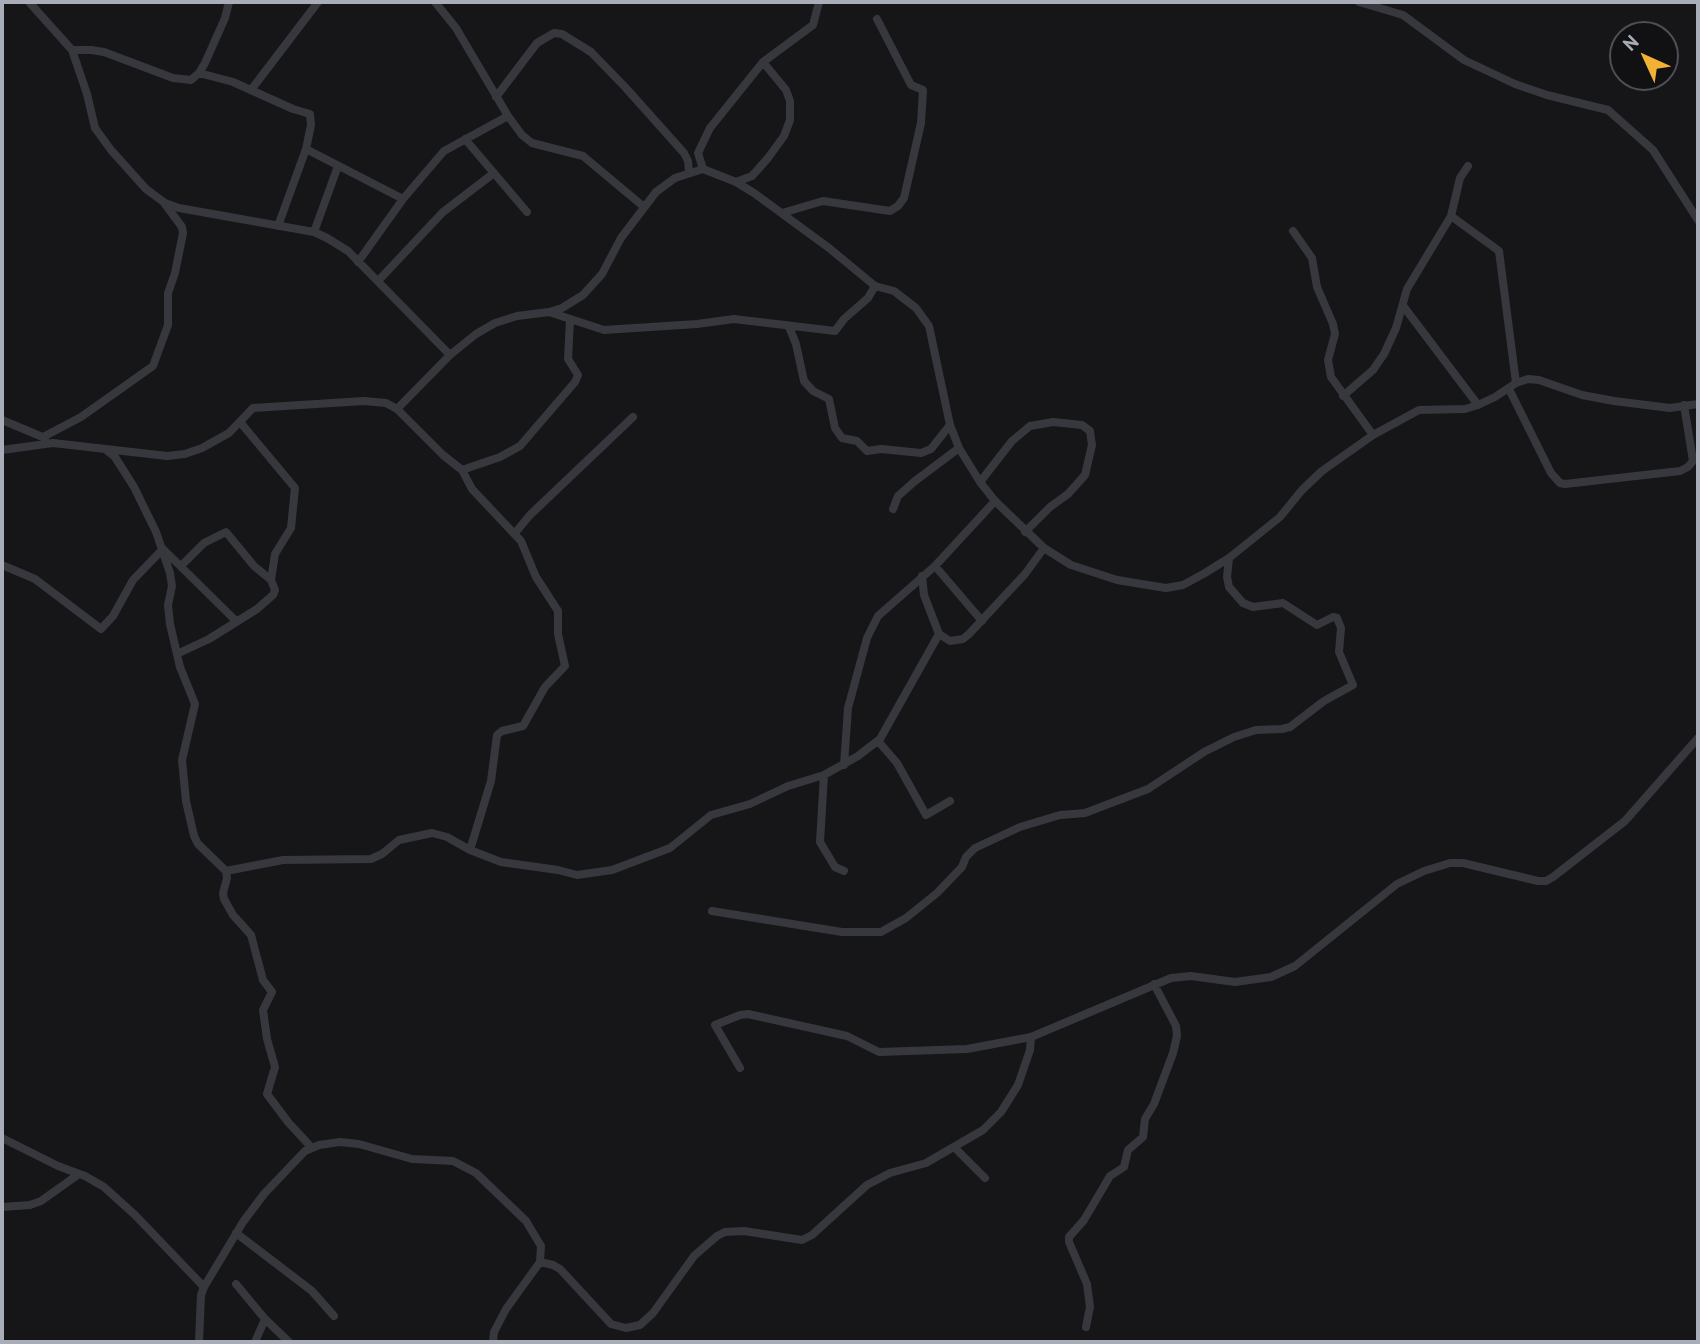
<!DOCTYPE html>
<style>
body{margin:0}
#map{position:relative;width:1700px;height:1344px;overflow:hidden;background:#161618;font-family:"PT Sans",sans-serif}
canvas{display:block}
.frame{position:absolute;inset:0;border:4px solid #a8adb8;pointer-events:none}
.north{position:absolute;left:1609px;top:21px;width:70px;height:70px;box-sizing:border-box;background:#111113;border:2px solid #4d4f55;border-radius:50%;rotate:315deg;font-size:19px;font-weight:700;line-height:28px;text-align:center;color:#a8adb8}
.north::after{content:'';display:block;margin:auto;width:24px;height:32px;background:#f2b134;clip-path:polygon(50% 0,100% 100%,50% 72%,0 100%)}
</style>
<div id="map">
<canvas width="1700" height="1344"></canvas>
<div class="frame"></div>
<div class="north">N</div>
</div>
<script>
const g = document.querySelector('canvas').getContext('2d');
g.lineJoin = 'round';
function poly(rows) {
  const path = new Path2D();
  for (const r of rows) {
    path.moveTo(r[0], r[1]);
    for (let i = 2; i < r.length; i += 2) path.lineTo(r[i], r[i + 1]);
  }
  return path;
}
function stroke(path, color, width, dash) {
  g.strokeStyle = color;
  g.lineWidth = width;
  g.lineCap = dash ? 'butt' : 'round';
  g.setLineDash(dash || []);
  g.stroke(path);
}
stroke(poly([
 [29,2,72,50,87,94,95,128,111,150,146,189,165,203,179,208,314,232,327,238,348,251,450,355],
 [435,2,456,28,508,116,522,135,532,143,583,156,644,207],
 [1359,2,1403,15,1464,60,1515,84,1547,95,1608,110,1653,150,1698,220],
 [72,50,91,50,104,52,173,78,191,80,199,73,205,63,225,18,229,2],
 [199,73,233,82,293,109,310,114,311,125,306,149,278,226],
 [251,90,318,2],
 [496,97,537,43,554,33,562,34,591,52,625,87,684,153,688,161,689,172],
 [465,139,527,212],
 [306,149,403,199],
 [703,169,698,153,710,128,763,62,813,25,819,2],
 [736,182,752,176,768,158,784,136,790,120,790,101,786,90,763,62],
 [782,213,823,201,890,211,898,206,904,198,921,123,923,90,911,85,877,19],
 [1451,216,1499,251,1516,383],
 [1293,231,1312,258,1317,287,1333,324,1335,334,1328,360,1331,377,1373,435],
 [314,232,338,166],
 [358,262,403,199,444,151,508,116],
 [378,281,443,212,494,173],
 [1404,307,1478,405],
 [549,312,604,330,697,324,734,319,835,331,844,319,868,298,875,286],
 [789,327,796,344,804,381,813,391,829,399,835,428,842,438,857,441,867,451,881,449,921,453,931,449,950,425],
 [1509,389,1551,473,1560,483,1565,484,1680,471,1688,467,1693,461,1684,405],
 [1343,396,1373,370,1384,354,1396,328,1407,289,1451,216,1460,178,1468,166],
 [397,409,450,355,476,334,495,323,517,316,549,312,562,308,583,295,602,274,621,238,656,192,675,178,703,169,736,182,754,193,829,248,875,286,894,291,916,308,929,326,950,425,959,448,980,482,995,501,1044,548,1071,565,1117,580,1166,588,1183,585,1205,573,1229,558,1280,517,1302,490,1322,471,1373,435,1419,410,1465,409,1478,405,1495,397,1516,383,1528,379,1539,380,1582,395,1614,401,1670,408,1698,404],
 [2,420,45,438],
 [240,422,295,488,291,528,275,554,271,580],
 [43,437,81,417,153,366,168,325,168,293,175,273,183,233,182,227,165,204],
 [105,449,115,457,134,487,156,532,170,573,172,586,168,605,170,624,180,667,195,704,182,760,186,801,194,836,198,844,226,871,227,878,223,893,224,899,233,915,251,935,263,980,272,992,263,1010,267,1039,275,1067,267,1094,288,1122,311,1147],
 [2,450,53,443,167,456,185,454,202,448,229,433,253,408,364,401,386,403,397,409,443,455,462,470,472,489,521,541,536,577,558,611,558,634,565,666,545,687,523,726,502,731,497,735,491,781,470,850],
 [462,470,500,457,520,446,575,382,578,375,568,359,570,320],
 [980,482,1012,441,1030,426,1053,422,1082,425,1090,431,1092,445,1085,475,1068,494,1050,507,1025,532],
 [893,509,898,496,915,481,959,448],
 [515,533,530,515,633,417],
 [162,548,236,621],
 [2,565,35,579,101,629,113,616,133,580,161,551],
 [935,566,982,621],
 [939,634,950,641,963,639,969,634,1025,574,1044,548],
 [179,653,209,639,257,609,273,595,275,590,271,580,254,566,226,532,204,543,181,566],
 [878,741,897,763,926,815,950,801],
 [844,765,848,708,867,638,878,616,935,566,995,501],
 [824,775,820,842,835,867,844,871],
 [226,871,283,860,371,859,382,854,399,840,432,833,447,837,470,850,501,862,558,870,577,875,612,870,670,848,711,815,750,804,788,786,824,775,858,756,880,739,939,634,924,595,922,576],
 [712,911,842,932,881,932,906,918,937,893,962,867,966,857,975,848,1020,827,1060,815,1085,813,1148,789,1204,752,1234,737,1256,730,1282,729,1290,727,1324,701,1353,685,1339,652,1341,628,1337,618,1333,617,1317,625,1283,603,1253,607,1243,603,1229,587,1227,577,1229,558],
 [740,1068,715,1025,740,1015,748,1014,847,1036,879,1052,967,1049,1031,1037,1171,978,1191,976,1235,982,1271,977,1295,966,1397,884,1424,871,1450,863,1463,863,1538,881,1546,881,1553,877,1625,821,1698,738],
 [2,1138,58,1166,85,1176,104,1187,135,1215,204,1287],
 [955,1148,985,1178],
 [2,1207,30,1205,41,1201,79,1174],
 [236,1233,312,1291,334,1316],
 [540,1262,553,1265,560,1269,611,1324,626,1328,640,1325,653,1313,694,1256,717,1236,725,1232,744,1231,802,1240,812,1235,867,1185,890,1173,926,1163,983,1130,1001,1112,1018,1085,1030,1050,1031,1037],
 [236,1284,265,1319,289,1342],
 [1086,1327,1090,1307,1087,1284,1069,1242,1069,1237,1084,1220,1110,1176,1124,1167,1128,1150,1143,1137,1145,1119,1154,1104,1173,1053,1177,1036,1176,1026,1154,984],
 [199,1342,201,1295,204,1287,243,1222,264,1194,305,1151,319,1145,340,1142,359,1144,412,1159,453,1161,476,1173,526,1221,541,1246,540,1262,506,1309,494,1332,493,1342],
 [255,1342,265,1319]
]), '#37383d', 8);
</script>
